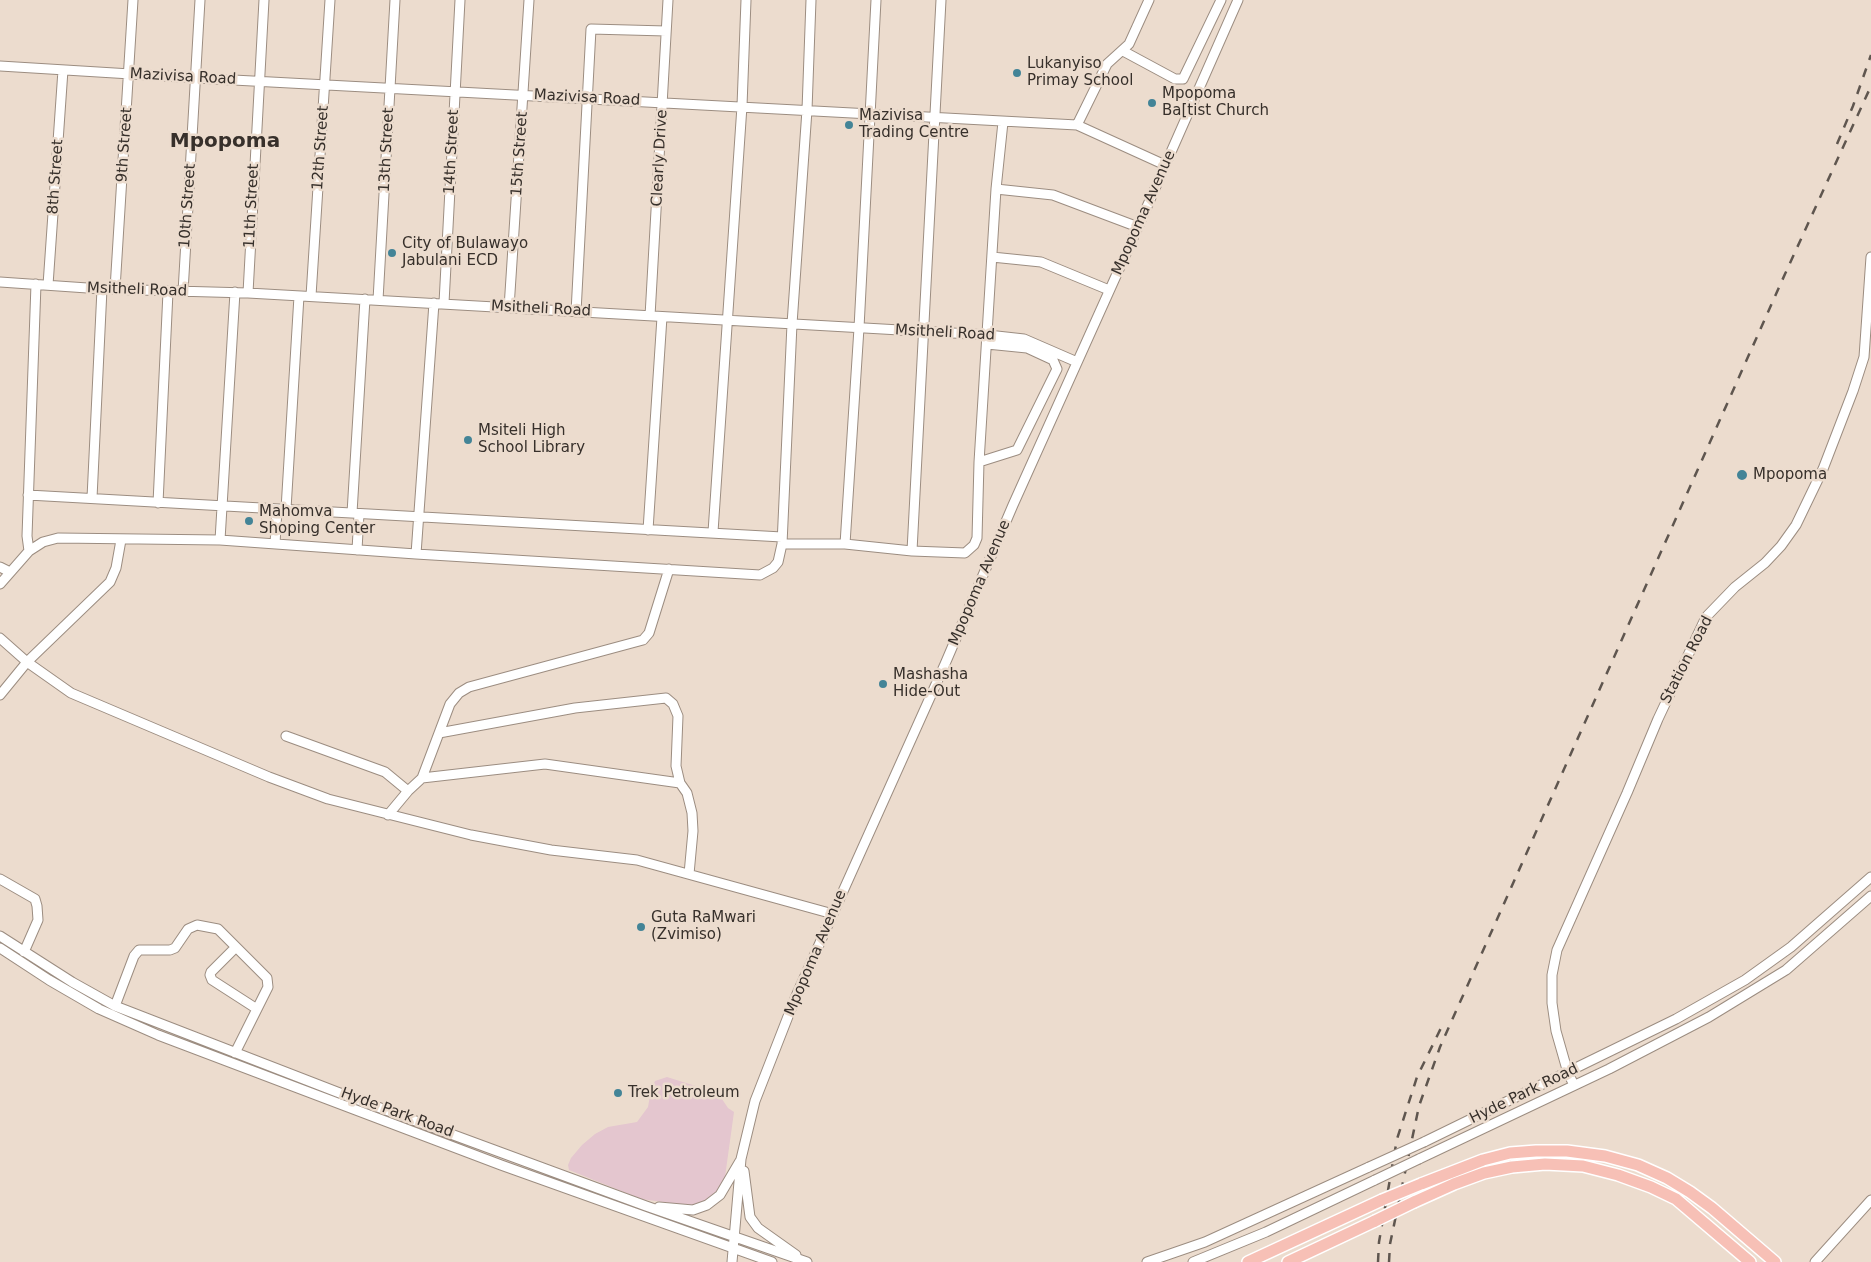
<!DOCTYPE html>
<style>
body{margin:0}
canvas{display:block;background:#ecdcce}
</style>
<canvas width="1871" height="1262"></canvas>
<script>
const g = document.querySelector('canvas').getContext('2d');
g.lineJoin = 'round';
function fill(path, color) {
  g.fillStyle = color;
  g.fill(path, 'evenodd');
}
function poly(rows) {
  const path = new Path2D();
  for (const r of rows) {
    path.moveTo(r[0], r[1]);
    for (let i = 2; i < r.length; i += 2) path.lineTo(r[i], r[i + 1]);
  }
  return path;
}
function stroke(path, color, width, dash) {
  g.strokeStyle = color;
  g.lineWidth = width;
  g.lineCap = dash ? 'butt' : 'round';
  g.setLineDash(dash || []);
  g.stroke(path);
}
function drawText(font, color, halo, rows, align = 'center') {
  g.font = font + ' "DejaVu Sans",sans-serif';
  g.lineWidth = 5;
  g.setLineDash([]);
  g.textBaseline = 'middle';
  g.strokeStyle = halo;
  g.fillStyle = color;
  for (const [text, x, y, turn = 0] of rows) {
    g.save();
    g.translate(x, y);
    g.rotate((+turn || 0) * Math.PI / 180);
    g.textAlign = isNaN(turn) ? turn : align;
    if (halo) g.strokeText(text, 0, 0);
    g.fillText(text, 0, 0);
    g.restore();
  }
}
fill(poly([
 [667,1077,718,1093,728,1108,734,1112,725,1177,719,1191,707,1201,693,1206,641,1199,569,1170,568,1165,571,1158,582,1145,595,1134,608,1127,637,1122,648,1107,651,1090,655,1081]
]), '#e4c6cf');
const minor = poly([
 [1123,51,1175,79,1183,79,1221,0],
 [0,66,196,78,1077,125,1165,165],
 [1077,125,1107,64,1129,44,1149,0],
 [996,189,1053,195,1138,227],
 [992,257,1041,262,1109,290],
 [0,282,102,289,248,293,988,335,1024,339,1077,362],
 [48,285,63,70],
 [115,289,133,0],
 [183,292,200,0],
 [248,293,264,0],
 [311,296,330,0],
 [378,300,395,0],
 [444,303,460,0],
 [509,308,529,0],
 [576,312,591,29,666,31],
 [650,316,668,0],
 [979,462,1017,450,1057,369,1053,360,1027,348,987,344],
 [28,495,782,537],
 [92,498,102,289],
 [158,503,168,292],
 [286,509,299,296],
 [352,513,365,299],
 [648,530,662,317],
 [713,532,742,106,746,0],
 [220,540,235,292],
 [275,544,277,509],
 [782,544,845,544,912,551,965,553,974,545,977,538,979,462,996,189,1003,122],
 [845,544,859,328,876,0],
 [357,550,359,514],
 [29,551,27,536,36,284],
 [912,551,941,0],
 [416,554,434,303],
 [0,567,10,572],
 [0,584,29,551,43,542,58,538,220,540,416,554,760,575,773,568,778,562,782,544,792,324,807,110,811,0],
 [0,638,27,662,71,693,269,777,328,799,471,835,551,850,637,860,833,914],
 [0,695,27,662,110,582,116,568,121,540],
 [439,733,575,708,666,698,673,704,678,716,676,766,680,783,687,793,692,813,693,831,689,874],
 [286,736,385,772,408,791],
 [422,778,545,764,680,783],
 [388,815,408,791,422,778,450,704,459,693,469,687,643,640,649,633,669,569],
 [0,879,35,899,37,906,38,920,24,952],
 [0,936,72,982,115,1006,337,1092,646,1206,807,1262],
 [236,947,267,978,268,987,257,1009],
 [0,948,49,980,99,1009,158,1035,501,1165,772,1262],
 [115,1006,134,956,139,950,170,950,175,948,188,929,197,925,218,929,236,947,211,972,210,975,212,980,257,1009,235,1053],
 [1574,1085,1568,1073,1556,1031,1552,1003,1552,975,1557,950,1627,793,1658,719,1706,617,1735,587,1765,563,1781,546,1796,525,1823,469,1853,391,1864,357,1871,257],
 [1424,1142,1676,1019,1745,980,1791,947,1871,877],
 [1419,1159,1609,1069,1709,1017,1786,970,1871,896],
 [744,1171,750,1217,758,1228,796,1255],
 [659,1207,693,1210,707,1205,720,1195,740,1161],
 [732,1262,741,1159,755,1101,796,996,945,664,1013,505,1138,227,1238,0],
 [1147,1262,1205,1242,1369,1167],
 [1193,1262,1266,1232,1375,1180],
 [1815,1262,1871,1200]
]);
const major = poly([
 [1421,1184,1483,1160,1510,1153,1536,1151,1567,1151,1605,1156,1638,1165,1667,1178,1690,1192,1712,1208,1775,1262],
 [1414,1202,1454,1184,1484,1173,1512,1167,1545,1164,1583,1166,1618,1175,1651,1187,1676,1199,1750,1262],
 [1248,1262,1382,1200],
 [1288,1262,1375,1221]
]);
stroke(minor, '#9c8d81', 11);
stroke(major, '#fff', 14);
stroke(minor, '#fff', 9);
stroke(major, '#f7c0b6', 11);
stroke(poly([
 [1837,144,1853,106,1871,55],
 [1378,1262,1379,1242,1397,1139,1417,1077,1441,1028],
 [1389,1262,1390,1244,1419,1106,1440,1047,1785,274,1871,86]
]), '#5f564f', 2.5, [9, 9]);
const minorBridge = poly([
 [1369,1167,1424,1142],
 [1375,1180,1419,1159]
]);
const majorBridge = poly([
 [1382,1200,1421,1184],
 [1375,1221,1414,1202]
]);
stroke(minorBridge, '#9c8d81', 11, []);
stroke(majorBridge, '#fff', 14, []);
stroke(minorBridge, '#fff', 9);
stroke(majorBridge, '#f7c0b6', 11);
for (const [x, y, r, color] of [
 [1017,73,5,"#438497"],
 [1152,103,5,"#438497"],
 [849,125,5,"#438497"],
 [392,253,5,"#438497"],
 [468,440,5,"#438497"],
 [1742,475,6,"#438497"],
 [249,521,5,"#438497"],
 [883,684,5,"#438497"],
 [641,927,5,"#438497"],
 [618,1093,5,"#438497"]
]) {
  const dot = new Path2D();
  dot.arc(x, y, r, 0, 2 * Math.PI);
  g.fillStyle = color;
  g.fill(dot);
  stroke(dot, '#ecdcce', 2);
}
drawText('15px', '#37302b', '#ecdcce', [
 ["Lukanyiso",1027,64],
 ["Primay School",1027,81],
 ["Mpopoma",1162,94],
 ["Ba[tist Church",1162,111],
 ["Mazivisa",859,116],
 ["Trading Centre",859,133],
 ["City of Bulawayo",402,244],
 ["Jabulani ECD",402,261],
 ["Msiteli High",478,431],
 ["School Library",478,448],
 ["Mpopoma",1753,475],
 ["Mahomva",259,512],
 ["Shoping Center",259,529],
 ["Mashasha",893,675],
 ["Hide-Out",893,692],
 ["Guta RaMwari",651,918],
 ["(Zvimiso)",651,935],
 ["Trek Petroleum",628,1093]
], 'left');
drawText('15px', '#37302b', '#ecdcce', [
 ["Mazivisa Road",183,77,3],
 ["Mazivisa Road",587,98,3],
 ["9th Street",125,145,-86],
 ["12th Street",321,148,-86],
 ["13th Street",387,150,-87],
 ["14th Street",452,152,-87],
 ["15th Street",520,154,-86],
 ["Clearly Drive",660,158,-87],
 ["8th Street",56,177,-86],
 ["10th Street",188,206,-86],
 ["11th Street",252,206,-87],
 ["Mpopoma Avenue",1144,213,-66],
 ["Msitheli Road",137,290,2],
 ["Msitheli Road",541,309,3],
 ["Msitheli Road",945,333,3],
 ["Mpopoma Avenue",980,583,-67],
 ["Station Road",1687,660,-63],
 ["Mpopoma Avenue",816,953,-67],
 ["Hyde Park Road",1524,1094,-26],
 ["Hyde Park Road",397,1113,20]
]);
drawText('bold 20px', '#37302b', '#ecdcce', [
 ["Mpopoma",225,142]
]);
</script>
